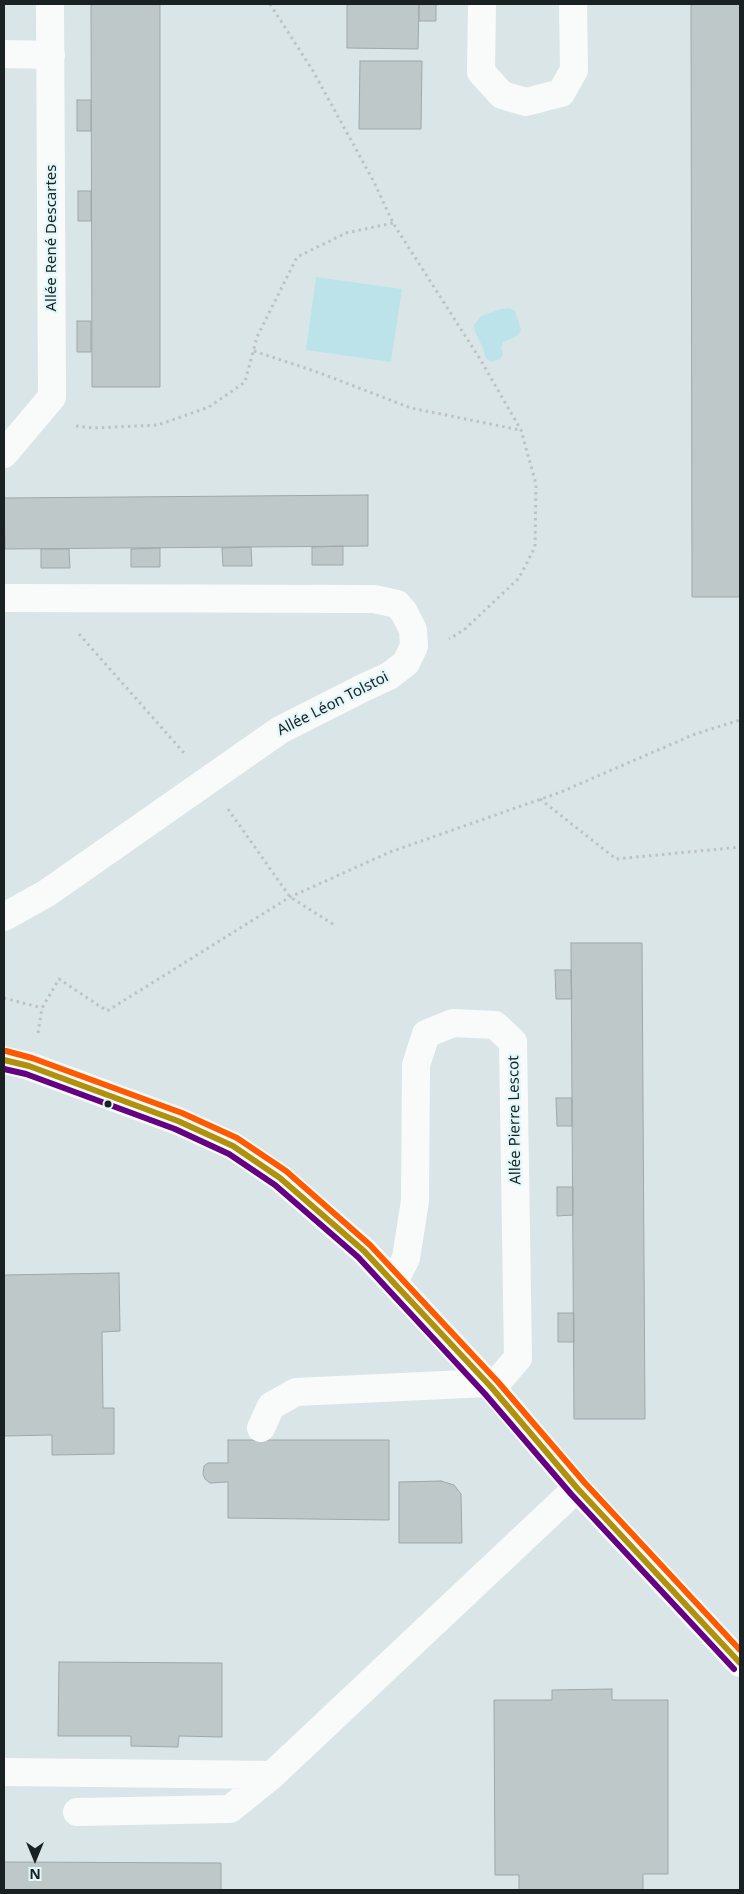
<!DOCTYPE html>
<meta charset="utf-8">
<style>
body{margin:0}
#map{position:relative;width:744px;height:1894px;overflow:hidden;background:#dae5e7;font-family:"Noto Sans",sans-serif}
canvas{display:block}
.frame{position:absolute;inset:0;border:5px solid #192122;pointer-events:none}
.north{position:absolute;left:10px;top:1834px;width:50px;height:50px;-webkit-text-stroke:4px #e1f7fa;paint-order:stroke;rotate:180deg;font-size:14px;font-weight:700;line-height:20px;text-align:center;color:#192122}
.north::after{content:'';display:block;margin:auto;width:18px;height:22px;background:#192122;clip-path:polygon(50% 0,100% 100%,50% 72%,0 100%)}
</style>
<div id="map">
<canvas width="744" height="1894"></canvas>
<div class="frame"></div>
<div class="north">N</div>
</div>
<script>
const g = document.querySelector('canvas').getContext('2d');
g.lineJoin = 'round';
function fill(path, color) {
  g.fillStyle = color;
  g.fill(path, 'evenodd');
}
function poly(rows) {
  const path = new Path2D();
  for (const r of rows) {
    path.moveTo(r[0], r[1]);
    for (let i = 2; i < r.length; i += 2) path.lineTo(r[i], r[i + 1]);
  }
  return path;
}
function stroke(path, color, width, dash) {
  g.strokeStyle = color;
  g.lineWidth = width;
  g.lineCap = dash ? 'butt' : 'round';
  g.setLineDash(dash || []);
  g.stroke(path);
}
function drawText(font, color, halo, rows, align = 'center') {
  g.font = font + ' "Noto Sans",sans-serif';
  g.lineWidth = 4.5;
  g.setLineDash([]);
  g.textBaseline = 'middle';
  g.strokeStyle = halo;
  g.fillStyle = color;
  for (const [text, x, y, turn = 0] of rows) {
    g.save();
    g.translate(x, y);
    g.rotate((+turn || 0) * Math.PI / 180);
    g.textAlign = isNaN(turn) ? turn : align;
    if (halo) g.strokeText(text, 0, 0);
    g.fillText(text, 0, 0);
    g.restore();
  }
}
fill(poly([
 [316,277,402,289,391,362,306,350],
 [510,308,515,311,521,330,517,336,503,342,501,348,503,354,500,359,491,362,486,358,483,348,475,332,474,325,481,316,501,309]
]), '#bde3ea');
const building = poly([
 [91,4,160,4,160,387,92,387,91,4],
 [347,4,419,4,418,49,347,48,347,4],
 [419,4,436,4,436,21,419,21,419,4],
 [691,4,740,4,740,597,692,597,691,4],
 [360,61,422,61,421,129,359,129,360,61],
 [77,100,91,100,91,131,77,131,77,100],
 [78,191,91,191,91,221,78,221,78,191],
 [77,321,91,321,91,352,77,352,77,321],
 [368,495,368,546,5,549,4,498,368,495],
 [343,546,343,565,312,565,312,547,343,546],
 [251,547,252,566,223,566,222,548,251,547],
 [160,548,160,567,131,567,131,549,160,548],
 [41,549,69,549,70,568,41,568,41,549],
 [571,943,642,943,645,1419,574,1419,571,943],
 [555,970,571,970,572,999,556,999,555,970],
 [556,1098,572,1098,572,1126,557,1126,556,1098],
 [557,1187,573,1187,573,1215,557,1216,557,1187],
 [119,1273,120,1331,102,1332,103,1408,114,1408,114,1454,52,1455,52,1435,4,1436,4,1275,119,1273],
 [558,1313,574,1313,574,1342,558,1342,558,1313],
 [228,1440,389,1440,389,1520,228,1518,228,1482,210,1483,205,1479,203,1474,204,1466,208,1463,228,1463,228,1440],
 [441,1481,454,1485,461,1494,462,1543,399,1543,399,1482,441,1481],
 [59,1662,222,1663,222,1737,179,1736,178,1747,131,1746,131,1736,58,1736,59,1662],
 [612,1689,612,1700,668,1700,668,1874,643,1874,643,1890,519,1890,519,1875,495,1875,494,1700,552,1700,552,1690,612,1689],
 [4,1862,221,1863,221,1890,4,1890,4,1862]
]);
fill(building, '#bfc8c9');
stroke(building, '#9fa7a9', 1);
stroke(poly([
 [270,4,313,71,374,182,393,223,480,359,521,430,536,484,535,547,519,578,464,630,449,639],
 [254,351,320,373,411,408,520,430],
 [76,426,93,428,158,425,209,407,245,382,257,337,297,257,346,233,393,223],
 [79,634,184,753],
 [540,799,616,859,740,847],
 [228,809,290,897,336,926],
 [4,998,42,1008],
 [38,1033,42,1008,59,979,107,1011,290,897,390,852,561,792,695,734,740,720]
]), '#bfc2c4', 3, [2.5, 4]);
stroke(poly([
 [482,4,481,72,502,95,526,102,561,93,574,70,573,4],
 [4,54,51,55],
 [4,454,52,397,50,4],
 [4,598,374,599,397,604,404,612,413,630,414,646,406,663,389,676,365,687,280,730,47,893,4,917],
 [4,1060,29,1066,178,1121,233,1146,280,1178,364,1251,492,1388,577,1488,740,1663],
 [394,1282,406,1258,415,1201,416,1065,426,1034,453,1023,495,1025,513,1042,518,1358,492,1388],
 [261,1428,271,1406,296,1392,487,1383],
 [4,1772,272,1775,577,1488],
 [77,1812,230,1809,272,1775]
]), '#f9fbfb', 28);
stroke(poly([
 [4,1060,29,1066,178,1121,233,1146,280,1178,364,1251,492,1388,577,1488,740,1663]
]), '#ae910c', 6);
stroke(poly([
 [4,1069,26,1074,175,1129,229,1154,275,1185,358,1257,485,1394,571,1494,734,1669]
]), '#640082', 6);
stroke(poly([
 [6,1051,32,1058,182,1113,237,1138,286,1171,370,1245,498,1382,584,1482,740,1650]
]), '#ff5a00', 6);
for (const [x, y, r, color] of [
 [108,1104,4.5,"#192122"]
]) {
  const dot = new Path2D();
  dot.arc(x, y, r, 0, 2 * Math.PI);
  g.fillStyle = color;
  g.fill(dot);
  stroke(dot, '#e1f7fa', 2);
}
drawText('15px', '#192122', '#e1f7fa', [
 ["Allée René Descartes",52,238,-90],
 ["Allée Léon Tolstoi",333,704,-27],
 ["Allée Pierre Lescot",515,1120,-91]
]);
</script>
